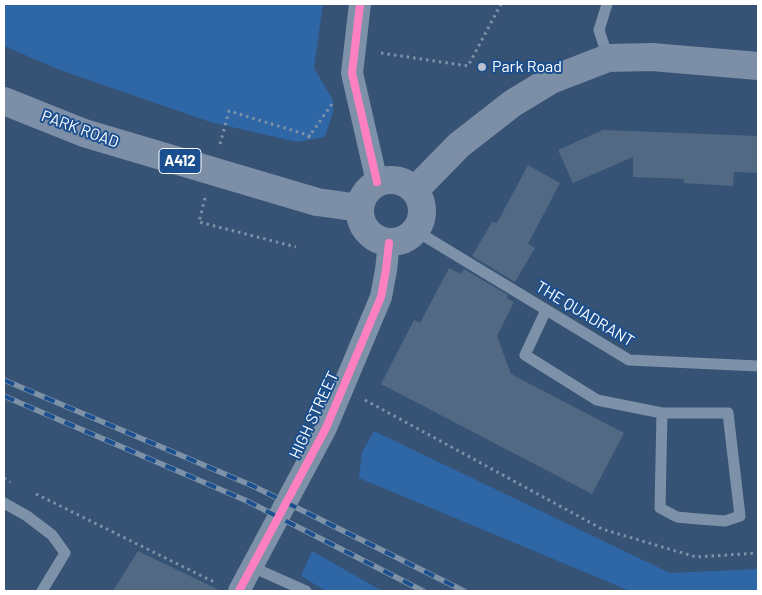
<!DOCTYPE html>
<style>
body{margin:0}
#map{position:relative;width:762px;height:595px;overflow:hidden;background:#365274;font-family:Barlow,sans-serif}
canvas{display:block}
.frame{position:absolute;inset:0;border:5px solid #fff;pointer-events:none}
</style>
<div id="map">
<canvas width="762" height="595"></canvas>
<div class="frame"></div>
</div>
<script>
const g = document.querySelector('canvas').getContext('2d');
g.lineJoin = 'round';
function fill(path, color) {
  g.fillStyle = color;
  g.fill(path, 'evenodd');
}
function poly(rows) {
  const path = new Path2D();
  for (const r of rows) {
    if (r.length === 3) {
      path.moveTo(r[0] + r[2], r[1]);
      path.arc(r[0], r[1], r[2], 0, 2 * Math.PI);
      continue;
    }
    path.moveTo(r[0], r[1]);
    for (let i = 2; i < r.length; i += 2) path.lineTo(r[i], r[i + 1]);
  }
  return path;
}
function stroke(path, color, width, dash) {
  g.strokeStyle = color;
  g.lineWidth = width;
  g.lineCap = dash ? 'butt' : 'round';
  g.setLineDash(dash || []);
  g.stroke(path);
}
function drawText(font, color, halo, rows, align = 'center') {
  g.font = font + ' Barlow,sans-serif';
  g.lineWidth = 4;
  g.setLineDash([]);
  g.textBaseline = 'middle';
  g.strokeStyle = halo;
  g.fillStyle = color;
  for (const [text, x, y, turn = 0] of rows) {
    g.save();
    g.translate(x, y);
    g.rotate((+turn || 0) * Math.PI / 180);
    g.textAlign = isNaN(turn) ? turn : align;
    if (halo) g.strokeText(text, 0, 0);
    g.fillText(text, 0, 0);
    g.restore();
  }
}
fill(poly([
 [4,4,323,4,314,68,333,100,333,112,325,137,297,142,210,122,60,70,4,46],
 [374,431,670,573,758,569,758,591,630,591,359,478,362,452],
 [312,551,382,591,326,591,301,576]
]), '#2f66a5');
fill(poly([
 [603,130,758,136,758,173,734,172,733,186,684,183,684,179,633,177,633,157,573,183,558,150],
 [528,165,560,183,528,244,535,248,515,282,472,256,492,222,497,223],
 [449,268,461,274,464,269,508,295,507,298,514,302,497,336,511,374,624,433,592,494,381,384,414,320,420,323],
 [138,551,221,591,113,591]
]), '#526984');
stroke(poly([
 [381,53,468,66,501,4],
 [308,138,332,104],
 [220,144,229,111,311,136],
 [205,198,199,222,296,247],
 [365,400,602,529,696,557,758,553],
 [4,478,10,482],
 [36,494,214,582]
]), '#7d92a8', 3, [2.5, 4]);
stroke(poly([
 [607,4,599,30,608,58],
 [416,231,629,360,758,366],
 [546,310,525,355,597,400,662,413,728,413,740,516,725,521,698,519,677,517,660,508,662,413],
 [4,503,27,516,52,535,65,553,42,591],
 [252,567,306,591]
]), '#7d92a8', 11);
stroke(poly([
 [360,4,352,73,377,182],
 [239,591,326,428,381,297,386,270,389,243]
]), '#7d92a8', 22);
stroke(poly([
 [4,101,84,133,317,202,360,208],
 [391,211,31],
 [415,190,459,145,513,103,551,80,608,58,652,57,758,66]
]), '#7d8ea7', 28);
const rail = poly([
 [4,380,253,486,464,591],
 [4,396,247,501,423,591]
]);
stroke(rail, '#7e92a7', 5.5);
stroke(rail, '#1b4f8f', 4, [11]);
stroke(poly([
 [360,4,352,73,377,182],
 [239,591,326,428,381,297,386,270,389,243]
]), '#ff80c0', 8);
for (const [x, y, r, color] of [
 [482,67,5,"#b9c2ce"]
]) {
  const dot = new Path2D();
  dot.arc(x, y, r, 0, 2 * Math.PI);
  g.fillStyle = color;
  g.fill(dot);
  stroke(dot, '#1b4f8f', 2);
}
for (const [x, y, w] of [
 [180,161,42]
]) {
  const box = new Path2D();
  box.roundRect(x - w / 2, y - 12.5, w, 25, 4);
  g.fillStyle = '#1b4f8f';
  g.fill(box);
  stroke(box, '#fff', 1);
}
drawText('bold 15px', '#fff', null, [
 ["A412",180,161]
]);
drawText('16px', '#fff', '#1b4f8f', [
 ["Park Road",492,67]
], 'left');
drawText('16px', '#fff', '#1b4f8f', [
 ["PARK ROAD",80,129,20],
 ["THE QUADRANT",585,314,31],
 ["HIGH STREET",314,415,-65]
]);
</script>
